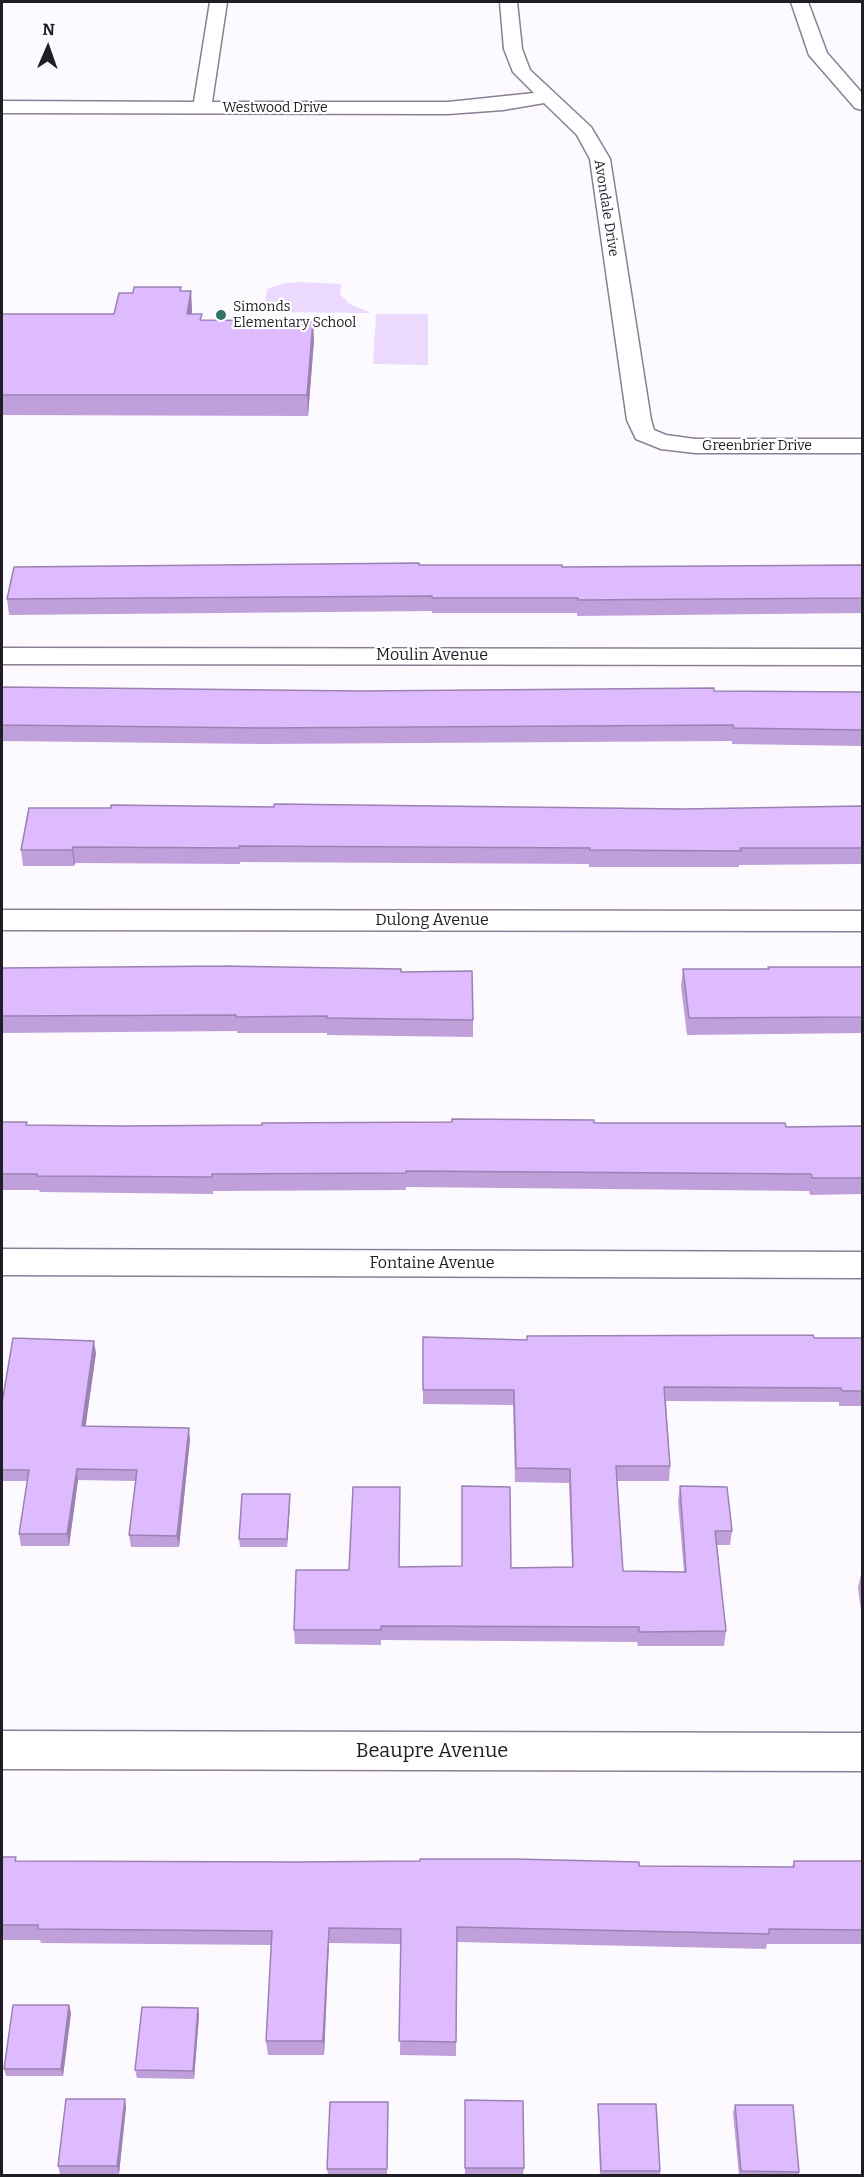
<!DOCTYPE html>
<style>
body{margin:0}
#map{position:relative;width:864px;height:2177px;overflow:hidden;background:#fcfaff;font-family:Bitter,serif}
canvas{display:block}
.frame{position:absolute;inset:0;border:3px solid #211d25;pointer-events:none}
.north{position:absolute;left:18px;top:18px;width:60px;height:60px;-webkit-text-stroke:4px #fff;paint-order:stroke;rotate:2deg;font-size:16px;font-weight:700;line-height:24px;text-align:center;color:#211d25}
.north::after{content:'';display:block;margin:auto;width:21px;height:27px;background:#211d25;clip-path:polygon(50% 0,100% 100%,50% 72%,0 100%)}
</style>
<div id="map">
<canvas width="864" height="2177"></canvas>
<div class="frame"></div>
<div class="north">N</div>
</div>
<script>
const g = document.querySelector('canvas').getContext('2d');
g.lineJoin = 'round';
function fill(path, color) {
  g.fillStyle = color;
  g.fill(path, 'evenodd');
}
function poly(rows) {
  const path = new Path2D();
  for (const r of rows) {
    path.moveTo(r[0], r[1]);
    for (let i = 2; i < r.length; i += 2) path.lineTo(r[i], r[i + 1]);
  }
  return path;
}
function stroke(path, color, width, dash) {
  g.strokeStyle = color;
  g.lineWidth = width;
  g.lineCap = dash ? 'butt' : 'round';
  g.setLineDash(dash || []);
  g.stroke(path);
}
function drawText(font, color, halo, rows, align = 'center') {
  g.font = font + ' Bitter,serif';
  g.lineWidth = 4.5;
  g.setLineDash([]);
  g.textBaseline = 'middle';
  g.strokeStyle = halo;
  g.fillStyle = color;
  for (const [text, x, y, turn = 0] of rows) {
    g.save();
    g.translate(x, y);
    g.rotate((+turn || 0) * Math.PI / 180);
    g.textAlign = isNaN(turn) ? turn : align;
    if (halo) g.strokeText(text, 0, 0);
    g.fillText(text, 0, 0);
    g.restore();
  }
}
fill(poly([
 [300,282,341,284,340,294,350,304,371,313,264,312,267,289,285,283],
 [376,314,428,314,428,365,373,364]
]), '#ecd9fe');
const street = poly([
 [210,2,227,2,212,102,448,102,534,93,513,72,504,49,500,2,517,2,522,49,530,70,591,127,610,159,651,420,654,430,666,435,695,439,862,439,862,453,695,453,661,449,636,439,627,420,590,159,577,135,544,103,503,110,448,114,2,113,2,101,194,102,210,2],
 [791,2,808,2,827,53,862,93,862,110,855,108,809,55,791,2],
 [2,648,862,649,862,665,2,664,2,648],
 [2,910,862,911,862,931,2,930,2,910],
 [2,1249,862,1252,862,1278,2,1275,2,1249],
 [2,1731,862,1733,862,1771,2,1769,2,1731]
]);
stroke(street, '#8a7f94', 3);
fill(street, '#fff');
fill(poly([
 [181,291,191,291,192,314,202,320,314,340,308,416,2,415,2,314,114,314],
 [419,565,562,567,862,565,862,613,577,616,577,613,432,613,432,611,9,615,7,599],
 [2,687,360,691,714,691,862,692,862,746,732,744,732,741,262,744,2,741],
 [862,806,862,864,739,865,739,867,589,867,589,864,240,862,240,864,75,863,74,866,23,866,21,850,684,809],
 [768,967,862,967,862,1033,687,1035,681,986,683,969,768,969],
 [2,968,401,972,473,1020,473,1037,327,1035,327,1033,237,1033,237,1031,2,1033],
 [2,1122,27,1125,121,1126,594,1123,786,1127,862,1126,862,1194,810,1195,809,1191,406,1187,406,1190,213,1191,213,1194,40,1192,39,1190,2,1190],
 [423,1337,527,1340,862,1338,862,1406,839,1406,839,1402,666,1401,670,1466,669,1481,617,1481,623,1571,684,1572,678,1501,680,1486,732,1531,730,1545,717,1545,726,1631,724,1646,638,1646,637,1642,381,1640,381,1645,295,1644,294,1630,349,1570,400,1567,572,1567,569,1483,515,1482,513,1405,423,1404],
 [96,1353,85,1426,190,1439,179,1547,131,1547,129,1535,136,1481,78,1480,69,1546,21,1546,19,1534,27,1481,2,1481,2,1403],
 [290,1494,290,1503,287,1547,240,1547,239,1539],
 [861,1574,862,1574,862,1617,858,1588],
 [2,1857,17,1861,792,1867,794,1861,862,1861,862,1944,767,1944,766,1949,457,1942,456,2056,400,2055,401,1944,329,1943,324,2055,268,2055,266,2041,272,1945,41,1943,40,1940,2,1940],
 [69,2005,71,2013,63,2076,6,2076,4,2069],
 [198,2008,199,2016,194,2079,137,2078,135,2070],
 [465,2100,524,2168,523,2175,465,2175],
 [388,2102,387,2175,328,2175,327,2169],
 [598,2104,660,2171,660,2175,600,2175,598,2112],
 [735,2105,799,2172,799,2175,739,2175,733,2113],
 [126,2107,119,2174,60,2174,58,2166]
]), '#bfa0da');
fill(poly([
 [191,291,192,311,188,334,187,314],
 [313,321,314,340,308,416,307,395],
 [73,847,75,863,74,866,72,850],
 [94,1341,96,1353,84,1438,82,1426],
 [189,1428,190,1439,179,1547,177,1536],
 [77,1469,78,1480,69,1546,67,1534],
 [290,1494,290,1503,287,1547,287,1539],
 [329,1928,329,1943,324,2055,323,2041],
 [69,2005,71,2013,63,2076,61,2069],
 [198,2008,199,2016,194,2079,193,2071],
 [125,2099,126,2107,119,2174,117,2166]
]), '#9b82b2');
const building = poly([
 [134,287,181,287,180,291,191,291,187,314,202,314,200,320,313,321,307,395,2,395,2,314,114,314,119,293,133,293,134,287],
 [419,563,419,565,562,565,562,567,862,565,862,598,578,600,578,598,432,598,432,596,7,599,14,567,419,563],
 [2,687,360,691,714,688,714,691,862,692,862,730,734,728,733,725,261,728,2,725,2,687],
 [274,804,684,809,862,806,862,848,740,848,741,851,590,850,590,848,239,846,239,848,73,847,72,850,21,850,29,808,111,808,111,805,274,807,274,804],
 [223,966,401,969,401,972,472,971,473,1020,327,1018,327,1016,236,1017,236,1015,2,1016,2,968,223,966],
 [768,967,862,967,862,1017,689,1018,683,969,769,969,768,967],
 [452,1119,594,1120,594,1123,785,1123,786,1127,862,1126,862,1178,812,1178,811,1174,406,1171,406,1173,212,1174,212,1177,37,1176,37,1174,2,1174,2,1122,27,1122,26,1125,121,1126,262,1125,262,1123,452,1122,452,1119],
 [813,1335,814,1338,862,1338,862,1391,842,1391,841,1388,664,1387,670,1466,616,1466,623,1571,686,1572,680,1486,727,1487,732,1531,715,1531,726,1631,639,1632,639,1627,381,1626,381,1630,294,1630,296,1570,349,1570,353,1487,400,1487,399,1567,462,1566,462,1486,510,1487,511,1568,573,1567,570,1469,516,1468,514,1390,423,1390,423,1337,527,1340,527,1336,813,1335],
 [13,1338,94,1341,82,1426,189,1428,177,1536,129,1535,137,1470,77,1469,67,1534,19,1534,29,1470,2,1470,2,1403,13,1338],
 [242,1494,290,1494,287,1539,239,1539,242,1494],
 [2,1857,16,1857,15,1861,296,1862,420,1861,420,1859,514,1859,639,1862,639,1866,794,1867,794,1861,862,1861,862,1930,769,1929,769,1934,457,1927,456,2042,399,2041,401,1929,329,1928,323,2041,266,2041,272,1931,38,1929,38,1925,2,1925,2,1857],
 [13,2005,69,2005,61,2069,4,2069,13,2005],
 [142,2007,198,2008,193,2071,135,2070,142,2007],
 [66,2099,125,2099,117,2166,58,2166,66,2099],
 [465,2100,523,2101,524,2168,465,2168,465,2100],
 [330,2102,388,2102,387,2169,327,2169,330,2102],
 [598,2104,656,2104,660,2171,601,2171,598,2104],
 [735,2105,793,2105,799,2172,741,2171,735,2105]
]);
fill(building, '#debafe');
stroke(building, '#9b82b2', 1.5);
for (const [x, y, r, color] of [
 [221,315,6,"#327260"]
]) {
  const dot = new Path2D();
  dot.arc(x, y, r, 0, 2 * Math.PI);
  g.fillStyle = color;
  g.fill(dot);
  stroke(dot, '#fff', 2);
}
drawText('14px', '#211d25', '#fff', [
 ["Westwood Drive",275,108],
 ["Avondale Drive",606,208,81],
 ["Greenbrier Drive",757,446]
]);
drawText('14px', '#211d25', '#fff', [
 ["Simonds",233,307],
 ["Elementary School",233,323]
], 'left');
drawText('16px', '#211d25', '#fff', [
 ["Moulin Avenue",432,656],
 ["Dulong Avenue",432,921],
 ["Fontaine Avenue",432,1264]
]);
drawText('20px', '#211d25', '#fff', [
 ["Beaupre Avenue",432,1751]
]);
</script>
